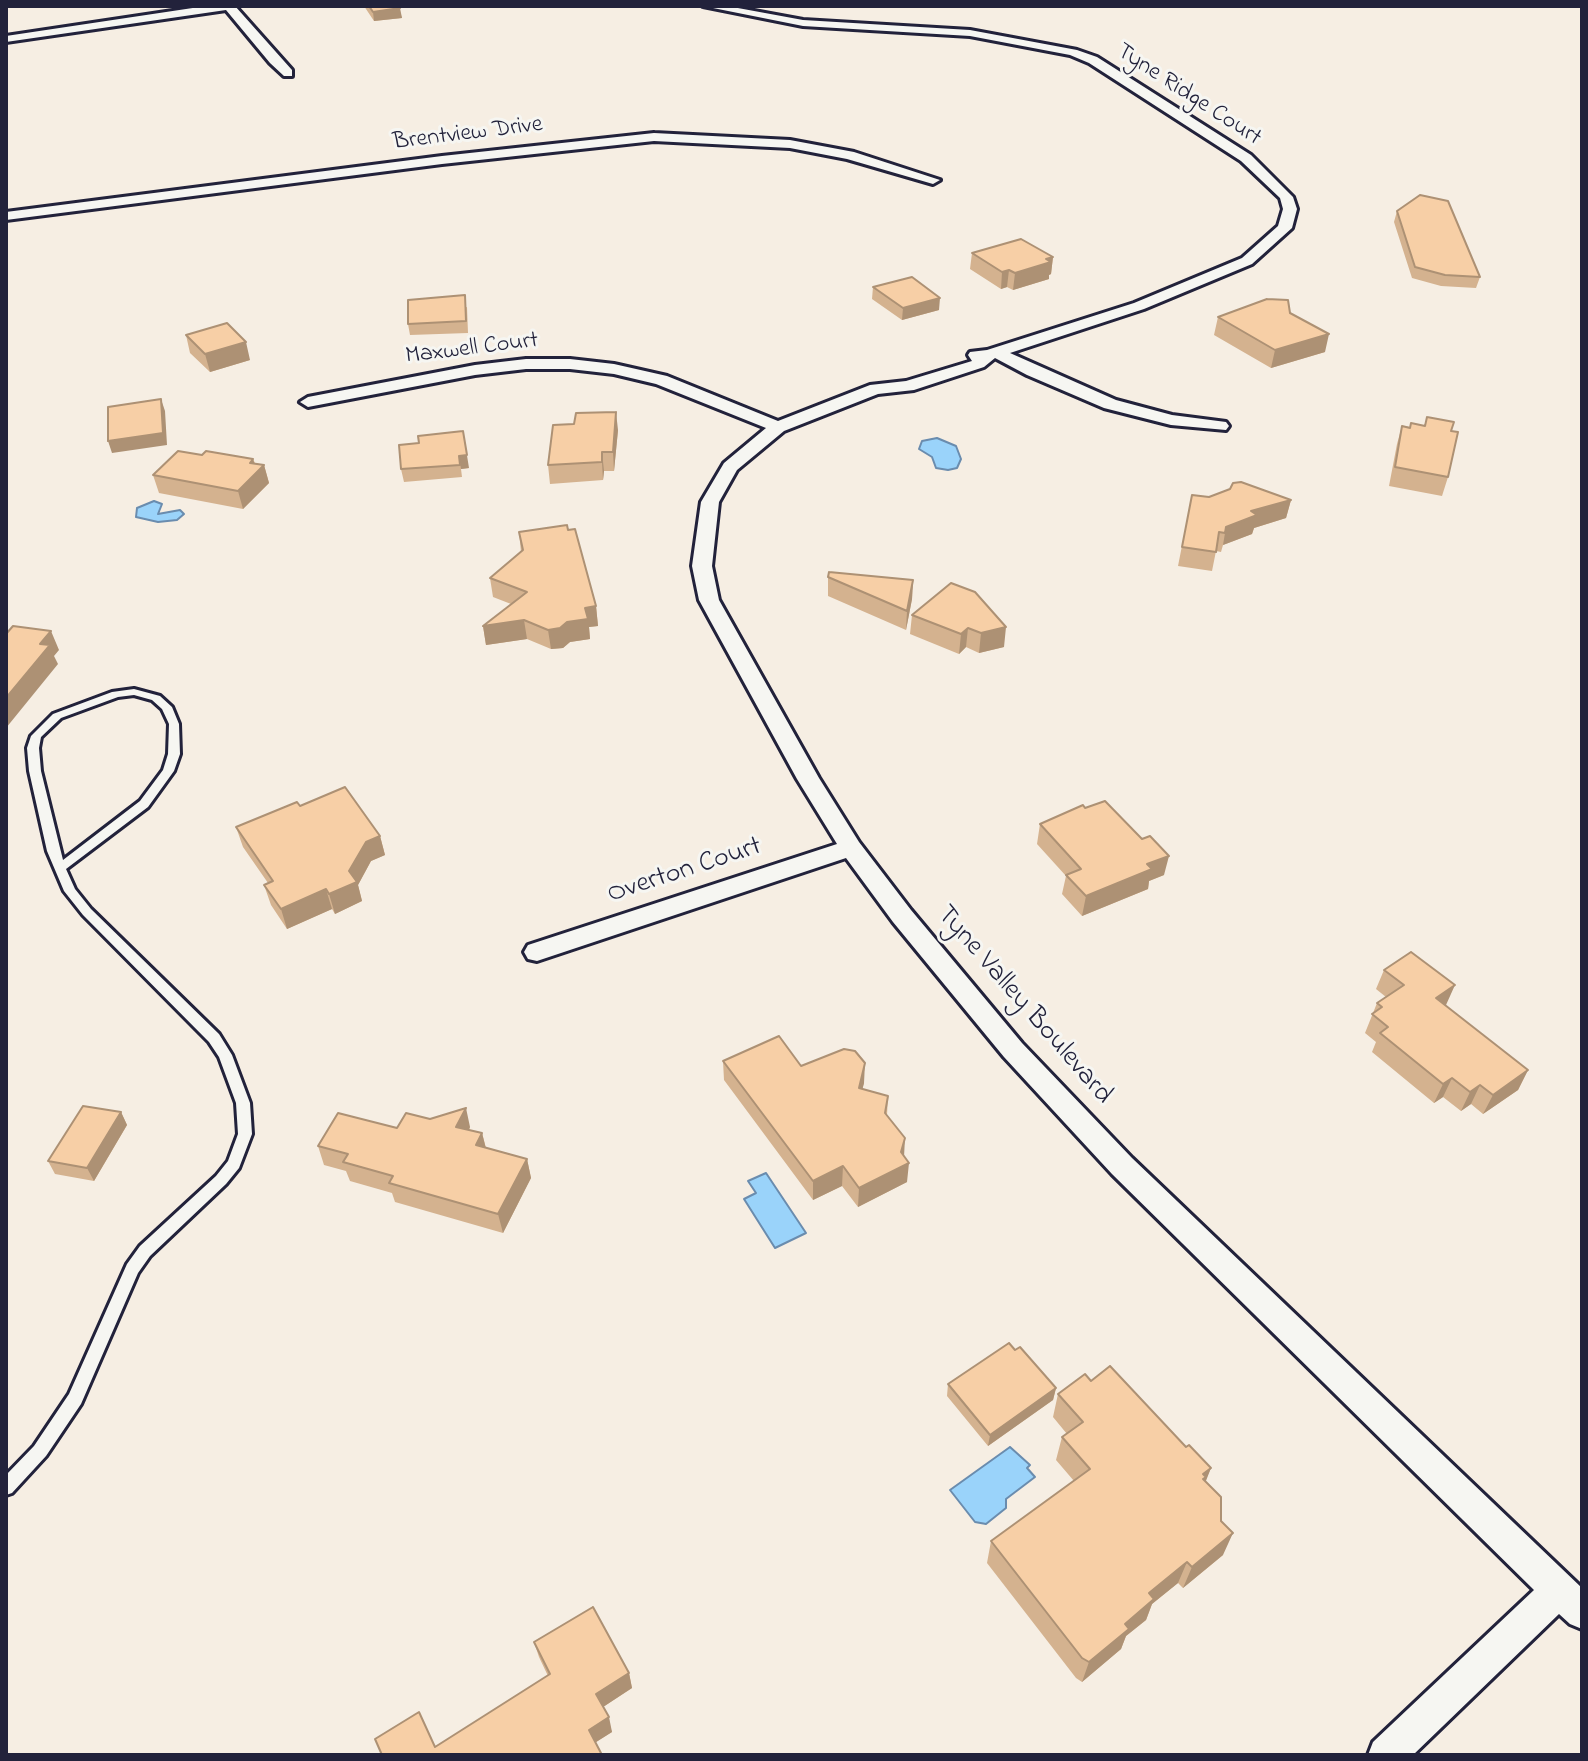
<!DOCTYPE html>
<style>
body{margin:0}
#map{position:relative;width:1588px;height:1761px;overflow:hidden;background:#f6eee3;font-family:"Indie Flower",sans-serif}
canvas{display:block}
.frame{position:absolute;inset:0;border:8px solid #22223b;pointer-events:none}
</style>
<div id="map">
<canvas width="1588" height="1761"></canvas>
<div class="frame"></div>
</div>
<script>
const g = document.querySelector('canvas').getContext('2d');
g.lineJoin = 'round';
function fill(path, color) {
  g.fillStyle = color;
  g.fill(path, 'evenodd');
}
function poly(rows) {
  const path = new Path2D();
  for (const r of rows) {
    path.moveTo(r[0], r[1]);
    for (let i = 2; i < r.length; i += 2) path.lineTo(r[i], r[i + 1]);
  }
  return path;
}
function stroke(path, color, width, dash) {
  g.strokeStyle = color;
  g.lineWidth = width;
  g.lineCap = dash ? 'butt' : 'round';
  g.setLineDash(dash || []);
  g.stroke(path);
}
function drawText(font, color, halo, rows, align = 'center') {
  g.font = font + ' "Indie Flower",sans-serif';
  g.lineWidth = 6;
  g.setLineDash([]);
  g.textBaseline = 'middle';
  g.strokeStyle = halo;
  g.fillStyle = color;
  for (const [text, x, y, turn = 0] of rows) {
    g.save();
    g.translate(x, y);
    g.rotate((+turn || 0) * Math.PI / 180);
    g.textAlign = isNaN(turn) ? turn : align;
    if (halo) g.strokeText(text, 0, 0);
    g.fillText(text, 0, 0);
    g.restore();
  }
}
const water = poly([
 [937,438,956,446,961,459,957,468,948,470,936,468,932,457,919,449,922,441,937,438],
 [154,501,162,504,158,514,180,510,184,514,177,520,158,522,136,517,137,508,154,501],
 [766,1173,806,1233,775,1248,744,1199,756,1193,748,1181,766,1173],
 [1010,1447,1030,1465,1027,1468,1035,1477,1006,1499,1006,1508,986,1524,975,1522,950,1490,1010,1447]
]);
fill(water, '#9ad3fa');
stroke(water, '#6a8cae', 2);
const lane = poly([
 [134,689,160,696,172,707,179,724,180,754,174,771,148,807,66,869,75,889,91,909,219,1034,232,1055,250,1103,252,1134,239,1168,226,1184,150,1256,138,1273,81,1404,46,1456,12,1493,6,1495,6,1475,34,1446,69,1394,127,1264,140,1246,216,1176,228,1161,238,1134,236,1103,219,1057,209,1042,83,915,64,891,47,851,29,771,27,748,31,736,53,714,112,692,134,689],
 [134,695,152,700,162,709,169,724,168,754,163,770,140,801,63,860,41,771,39,748,41,737,61,718,118,697,134,695]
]);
const street = poly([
 [206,6,235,6,292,70,292,76,284,76,270,63,226,10,6,42,6,36,206,6],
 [703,6,727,6,803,20,970,30,1077,50,1097,57,1251,155,1293,197,1297,209,1292,228,1252,264,1144,309,1010,353,1116,400,1172,415,1226,422,1229,426,1226,430,1171,425,1104,408,1027,375,995,358,984,367,914,390,878,394,784,431,737,470,719,502,712,566,719,600,819,778,859,842,911,910,1022,1043,1132,1158,1582,1588,1582,1629,1570,1624,1559,1614,1413,1755,1368,1755,1373,1742,1534,1590,1112,1174,1004,1057,893,922,846,858,537,961,528,959,524,952,528,945,837,844,797,779,699,600,692,566,701,502,724,463,766,428,656,384,614,374,570,369,526,369,475,375,308,407,300,402,308,397,475,365,526,359,570,359,614,364,667,376,778,421,870,385,906,381,972,361,968,355,970,352,987,350,1134,303,1242,258,1278,226,1283,209,1280,198,1241,161,1089,63,1070,55,970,36,803,26,703,6],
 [654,133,790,140,854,152,940,180,933,184,847,159,790,148,654,141,442,164,6,220,6,212,442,156,654,133]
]);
stroke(lane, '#22223b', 6);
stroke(street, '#22223b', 6);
fill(lane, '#f6f6f2');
fill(street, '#f6f6f2');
fill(poly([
 [364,6,398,6,402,18,374,21],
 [1397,211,1480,277,1476,288,1441,286,1412,278,1394,222],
 [972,253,1053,257,1051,274,1049,275,1049,279,1013,290,1007,287,1001,289,970,269],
 [873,287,939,310,902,320,872,299],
 [467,307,468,333,410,335,408,324],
 [1290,313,1325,352,1271,368,1214,335,1218,317],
 [186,335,250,360,210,372,190,353],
 [1402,426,1451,431,1448,477,1442,496,1389,486,1397,444],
 [618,430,614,471,604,471,603,480,550,484,548,465],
 [419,443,469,468,461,469,462,477,404,482,401,469],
 [202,455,253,459,255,463,264,465,269,483,243,509,159,493,153,475],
 [1192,495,1209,497,1291,500,1286,518,1254,528,1252,534,1223,545,1221,552,1216,551,1212,571,1178,566],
 [519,532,596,606,598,626,589,627,590,639,570,642,563,648,551,649,527,639,486,645,483,626,511,604,493,597,490,578,521,552],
 [828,577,913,580,912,599,906,630,828,596],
 [975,592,1004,647,979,653,966,647,959,654,910,634,912,615],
 [300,806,380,836,385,855,371,861,358,885,362,901,335,914,332,909,287,929,271,905,264,885,268,883,243,847,236,827],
 [1040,824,1164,875,1149,881,1148,889,1082,916,1062,894,1066,876,1037,844],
 [1384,970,1446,1005,1445,1006,1528,1070,1518,1090,1483,1114,1471,1104,1461,1111,1443,1097,1434,1103,1372,1052,1376,1042,1365,1033,1377,1003,1386,997,1376,989],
 [723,1061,801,1066,864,1083,862,1089,888,1096,887,1115,904,1156,907,1182,858,1207,842,1186,813,1200,724,1080],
 [121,1112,127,1125,94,1181,55,1174,48,1161],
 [430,1119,470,1127,469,1130,482,1133,486,1148,527,1159,531,1178,503,1233,395,1202,392,1193,350,1181,346,1171,324,1165,318,1146,397,1128],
 [1015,1350,1056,1388,1053,1400,988,1446,947,1396,948,1384],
 [1091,1381,1186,1447,1211,1468,1205,1481,1223,1555,1183,1588,1178,1583,1152,1604,1146,1620,1126,1636,1121,1649,1082,1682,1076,1678,987,1563,991,1541,1074,1481,1056,1460,1062,1437,1067,1434,1053,1417,1058,1394],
 [534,1642,629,1673,632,1688,603,1707,612,1732,596,1742,435,1747,548,1676,539,1657]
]), '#d4b28f');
fill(poly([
 [400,8,402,18,374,21,373,12],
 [1053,257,1051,274,1049,275,1049,279,1013,290,1015,273],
 [1009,270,1007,287,1001,289,1002,272],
 [940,298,939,310,902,320,903,308],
 [1329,334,1325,352,1271,368,1275,350],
 [246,342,250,360,210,372,205,354],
 [161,399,165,411,167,445,112,453,108,441],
 [616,412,618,430,614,471,613,452],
 [465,443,469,468,461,469,459,456],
 [602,452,604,471,603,480,602,462],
 [253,459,257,472,264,465,269,483,243,509,238,491,250,463],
 [1291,500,1286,518,1254,528,1252,534,1223,545,1226,527,1251,511],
 [913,580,912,599,906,630,907,611],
 [596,606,598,626,589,627,590,639,570,642,563,648,551,649,548,630,585,608],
 [524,620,527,639,486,645,483,626],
 [1006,627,1004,647,979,653,981,633],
 [968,628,966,647,959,654,961,634],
 [51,631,59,650,54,656,58,664,6,728,6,698,40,644],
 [380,836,385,855,371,861,358,885,362,901,335,914,329,894,349,871,366,842],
 [1169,856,1164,875,1149,881,1148,889,1082,916,1086,896,1147,864],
 [326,889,332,909,287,929,281,909],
 [1455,985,1446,1005,1427,1018,1436,998],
 [865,1063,864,1083,858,1107,859,1088],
 [1528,1070,1518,1090,1483,1114,1493,1095],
 [1452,1078,1443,1097,1434,1103,1443,1084],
 [1480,1085,1471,1104,1461,1111,1470,1092],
 [466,1108,470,1127,461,1146,456,1127],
 [121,1112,127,1125,94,1181,87,1168],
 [482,1133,487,1153,476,1145],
 [905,1138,904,1157,909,1163,907,1182,858,1207,859,1188,901,1152],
 [527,1159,531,1178,503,1233,498,1214],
 [843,1166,842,1186,813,1200,813,1181],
 [1056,1388,1053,1400,988,1446,990,1435],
 [1211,1468,1202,1491,1203,1474],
 [1233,1533,1223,1555,1183,1588,1192,1567],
 [1187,1562,1178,1583,1152,1604,1146,1620,1126,1636,1121,1649,1082,1682,1089,1662,1125,1624,1149,1593],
 [629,1673,632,1688,600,1709,596,1694],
 [609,1717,612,1732,593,1744,589,1730]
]), '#ad9174');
const building = poly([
 [369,6,398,6,400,8,373,12,369,6],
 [1420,195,1448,201,1480,277,1445,275,1415,267,1397,211,1420,195],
 [1021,239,1053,257,1046,259,1051,262,1015,273,1009,270,1002,272,972,253,1021,239],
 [912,277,940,298,903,308,873,287,912,277],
 [465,295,466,321,408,324,408,300,465,295],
 [1267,299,1288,300,1290,313,1329,334,1275,350,1218,317,1267,299],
 [227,323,246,342,205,354,186,335,227,323],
 [161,399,163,433,108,441,108,407,161,399],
 [616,412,613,452,602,452,602,462,548,465,553,425,574,424,576,413,616,412],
 [1427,417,1454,422,1451,431,1458,432,1448,477,1395,467,1402,426,1410,428,1411,423,1425,426,1427,417],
 [463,431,467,455,459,456,460,465,401,469,399,445,419,443,418,436,463,431],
 [178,451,202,455,206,451,253,459,250,463,264,465,238,491,153,475,178,451],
 [1241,482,1291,500,1251,511,1257,515,1226,527,1225,533,1219,532,1216,552,1182,547,1192,495,1209,497,1230,489,1233,483,1241,482],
 [567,525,568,530,575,529,596,606,585,608,588,619,567,622,560,628,548,630,524,620,483,626,527,592,490,578,523,550,519,532,567,525],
 [829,572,913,580,907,611,828,577,829,572],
 [951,583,975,592,1006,627,981,633,968,628,961,634,912,615,951,583],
 [13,626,51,631,40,644,50,645,6,698,6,634,13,626],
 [345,787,380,836,366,842,349,871,357,882,329,894,326,889,281,909,264,885,273,881,236,827,297,802,300,806,345,787],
 [1105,801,1142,839,1150,836,1169,856,1147,864,1152,869,1086,896,1066,875,1081,869,1040,824,1083,805,1085,808,1105,801],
 [1411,952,1455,985,1436,998,1528,1070,1493,1095,1480,1085,1470,1092,1452,1078,1443,1084,1380,1033,1388,1027,1372,1014,1382,1007,1377,1003,1404,985,1384,970,1411,952],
 [779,1036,801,1066,844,1049,855,1051,865,1063,859,1088,888,1096,885,1113,905,1138,901,1152,909,1163,859,1188,843,1166,813,1181,723,1061,779,1036],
 [83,1106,121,1112,87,1168,48,1161,83,1106],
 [466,1108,456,1127,482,1133,476,1145,527,1159,498,1214,389,1183,393,1176,343,1162,348,1154,318,1146,338,1113,397,1128,406,1113,430,1119,466,1108],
 [1009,1343,1015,1350,1020,1347,1056,1388,990,1435,948,1384,1009,1343],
 [1110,1366,1186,1447,1189,1445,1211,1468,1203,1474,1206,1477,1203,1479,1221,1497,1221,1521,1233,1533,1192,1567,1187,1562,1149,1593,1154,1599,1125,1624,1129,1629,1089,1662,1082,1658,991,1541,1090,1469,1062,1437,1083,1422,1058,1394,1085,1374,1091,1381,1110,1366],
 [593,1607,629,1673,596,1694,609,1717,589,1730,602,1755,382,1755,375,1739,419,1712,435,1747,550,1674,534,1642,593,1607]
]);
fill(building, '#f7cfa6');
stroke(building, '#ad9174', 2);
drawText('24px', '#22223b', '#f6f6f2', [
 ["Tyne Ridge Court",1188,96,33],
 ["Brentview Drive",468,135,-7],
 ["Maxwell Court",472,350,-7]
]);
drawText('28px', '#22223b', '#f6f6f2', [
 ["Overton Court",685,872,-18],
 ["Tyne Valley Boulevard",1023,1006,49]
]);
</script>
